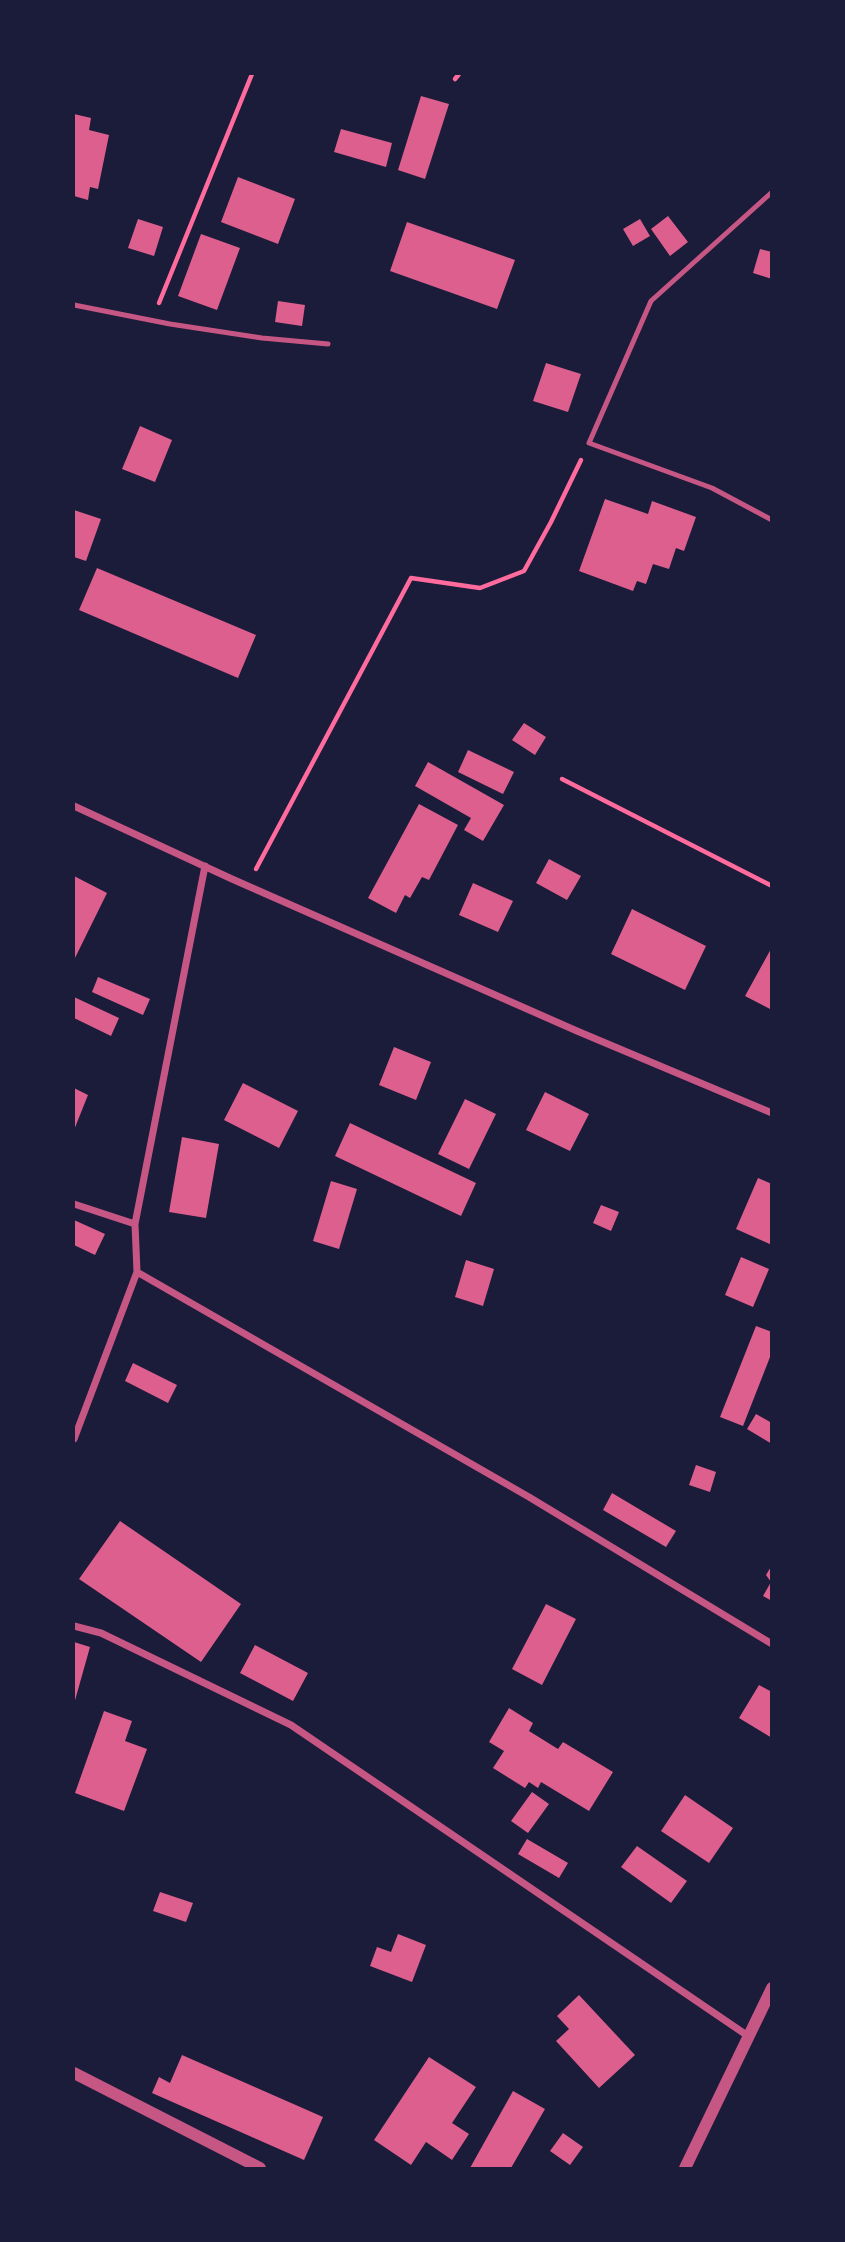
<!DOCTYPE html>
<style>
body{margin:0}
#map{position:relative;width:845px;height:2242px;overflow:hidden;background:#1b1b3a;font-family:Inter,sans-serif}
canvas{display:block}
.frame{position:absolute;inset:0;border:75px solid #1b1b3a;pointer-events:none}
</style>
<div id="map">
<canvas width="845" height="2242"></canvas>
<div class="frame"></div>
</div>
<script>
const g = document.querySelector('canvas').getContext('2d');
g.lineJoin = 'round';
function fill(path, color) {
  g.fillStyle = color;
  g.fill(path, 'evenodd');
}
function poly(rows) {
  const path = new Path2D();
  for (const r of rows) {
    path.moveTo(r[0], r[1]);
    for (let i = 2; i < r.length; i += 2) path.lineTo(r[i], r[i + 1]);
  }
  return path;
}
function stroke(path, color, width, dash) {
  g.strokeStyle = color;
  g.lineWidth = width;
  g.lineCap = dash ? 'butt' : 'round';
  g.setLineDash(dash || []);
  g.stroke(path);
}
fill(poly([
 [421,96,449,104,425,179,398,170],
 [74,114,91,118,89,130,109,135,98,189,90,187,88,200,74,196],
 [341,129,392,143,386,167,334,152],
 [238,177,295,199,278,244,221,222],
 [668,216,688,242,670,256,651,229],
 [138,219,163,227,154,256,128,248],
 [640,219,650,236,633,246,623,229],
 [407,222,515,260,497,309,390,271],
 [201,234,240,248,217,310,178,296],
 [760,249,772,252,772,279,753,273],
 [278,301,305,305,302,326,275,322],
 [546,363,581,374,568,412,533,401],
 [140,426,172,440,155,482,122,469],
 [605,499,648,514,652,501,696,517,684,551,676,548,669,569,653,564,646,584,637,581,633,591,579,571],
 [74,510,101,519,86,561,74,557],
 [97,568,256,635,238,678,79,610],
 [524,723,546,737,535,755,512,740],
 [468,750,514,772,503,794,458,772],
 [428,762,504,805,483,841,464,830,471,818,415,786],
 [419,804,458,825,429,880,422,877,410,898,405,895,396,913,368,898],
 [549,859,581,876,567,900,536,883],
 [74,876,107,893,74,960],
 [473,883,513,901,498,932,459,915],
 [632,909,706,946,685,990,611,954],
 [772,947,772,1010,745,996],
 [98,977,150,999,143,1015,92,992],
 [74,997,119,1018,111,1036,74,1018],
 [394,1047,431,1062,416,1100,379,1085],
 [243,1083,298,1111,279,1148,224,1120],
 [74,1088,88,1095,74,1130],
 [545,1092,589,1114,570,1151,526,1130],
 [465,1099,496,1114,469,1169,438,1154],
 [350,1123,476,1183,461,1216,335,1156],
 [182,1137,219,1144,206,1218,169,1212],
 [758,1178,772,1184,772,1245,736,1229],
 [331,1181,357,1189,339,1249,313,1241],
 [601,1205,619,1212,611,1231,593,1223],
 [74,1220,105,1234,95,1255,74,1245],
 [741,1257,769,1269,753,1307,725,1295],
 [466,1260,494,1269,483,1306,455,1297],
 [756,1326,772,1332,772,1352,743,1426,720,1417],
 [133,1363,177,1385,168,1403,125,1381],
 [756,1414,772,1423,772,1444,747,1429],
 [696,1465,716,1472,710,1492,689,1485],
 [612,1493,676,1531,666,1547,603,1510],
 [120,1521,241,1604,201,1662,79,1579],
 [772,1565,772,1601,763,1596,771,1582,766,1575],
 [546,1604,576,1619,542,1685,512,1669],
 [74,1642,90,1647,74,1704],
 [255,1645,308,1673,293,1701,240,1673],
 [759,1685,772,1692,772,1738,739,1718],
 [509,1708,533,1723,529,1731,558,1749,563,1742,613,1772,589,1811,541,1782,538,1788,529,1782,525,1788,493,1768,504,1751,489,1742],
 [104,1711,132,1721,125,1741,147,1749,124,1811,75,1793],
 [532,1792,549,1804,528,1833,511,1821],
 [685,1795,733,1828,709,1863,661,1831],
 [527,1839,568,1863,559,1878,518,1854],
 [637,1846,687,1881,671,1903,621,1867],
 [160,1892,193,1903,186,1922,153,1911],
 [398,1934,426,1945,412,1982,370,1966,377,1947,391,1952],
 [579,1995,635,2055,599,2088,556,2041,569,2029,557,2016],
 [182,2055,323,2117,304,2160,152,2093,159,2077,170,2083],
 [429,2057,476,2087,452,2123,469,2134,452,2160,426,2142,411,2165,374,2140],
 [513,2091,545,2109,511,2168,470,2168],
 [563,2133,583,2147,570,2165,550,2151]
]), '#dd5f8e');
stroke(poly([
 [455,79,459,74],
 [159,303,252,74],
 [562,779,772,886],
 [256,869,411,578,480,588,524,571,551,522,581,460]
]), '#ff6b9d', 4.5);
stroke(poly([
 [771,193,651,301,589,443,712,488,772,520],
 [74,305,170,324,262,338,328,344]
]), '#c65784', 5);
stroke(poly([
 [74,806,232,879,577,1031,772,1113],
 [74,1204,135,1224,205,866],
 [137,1272,529,1497,772,1644],
 [74,1439,137,1272,135,1224],
 [74,1626,101,1633,291,1725,748,2036]
]), '#c65784', 7);
stroke(poly([
 [74,2073,260,2168],
 [685,2168,772,1988]
]), '#c65784', 12);
</script>
